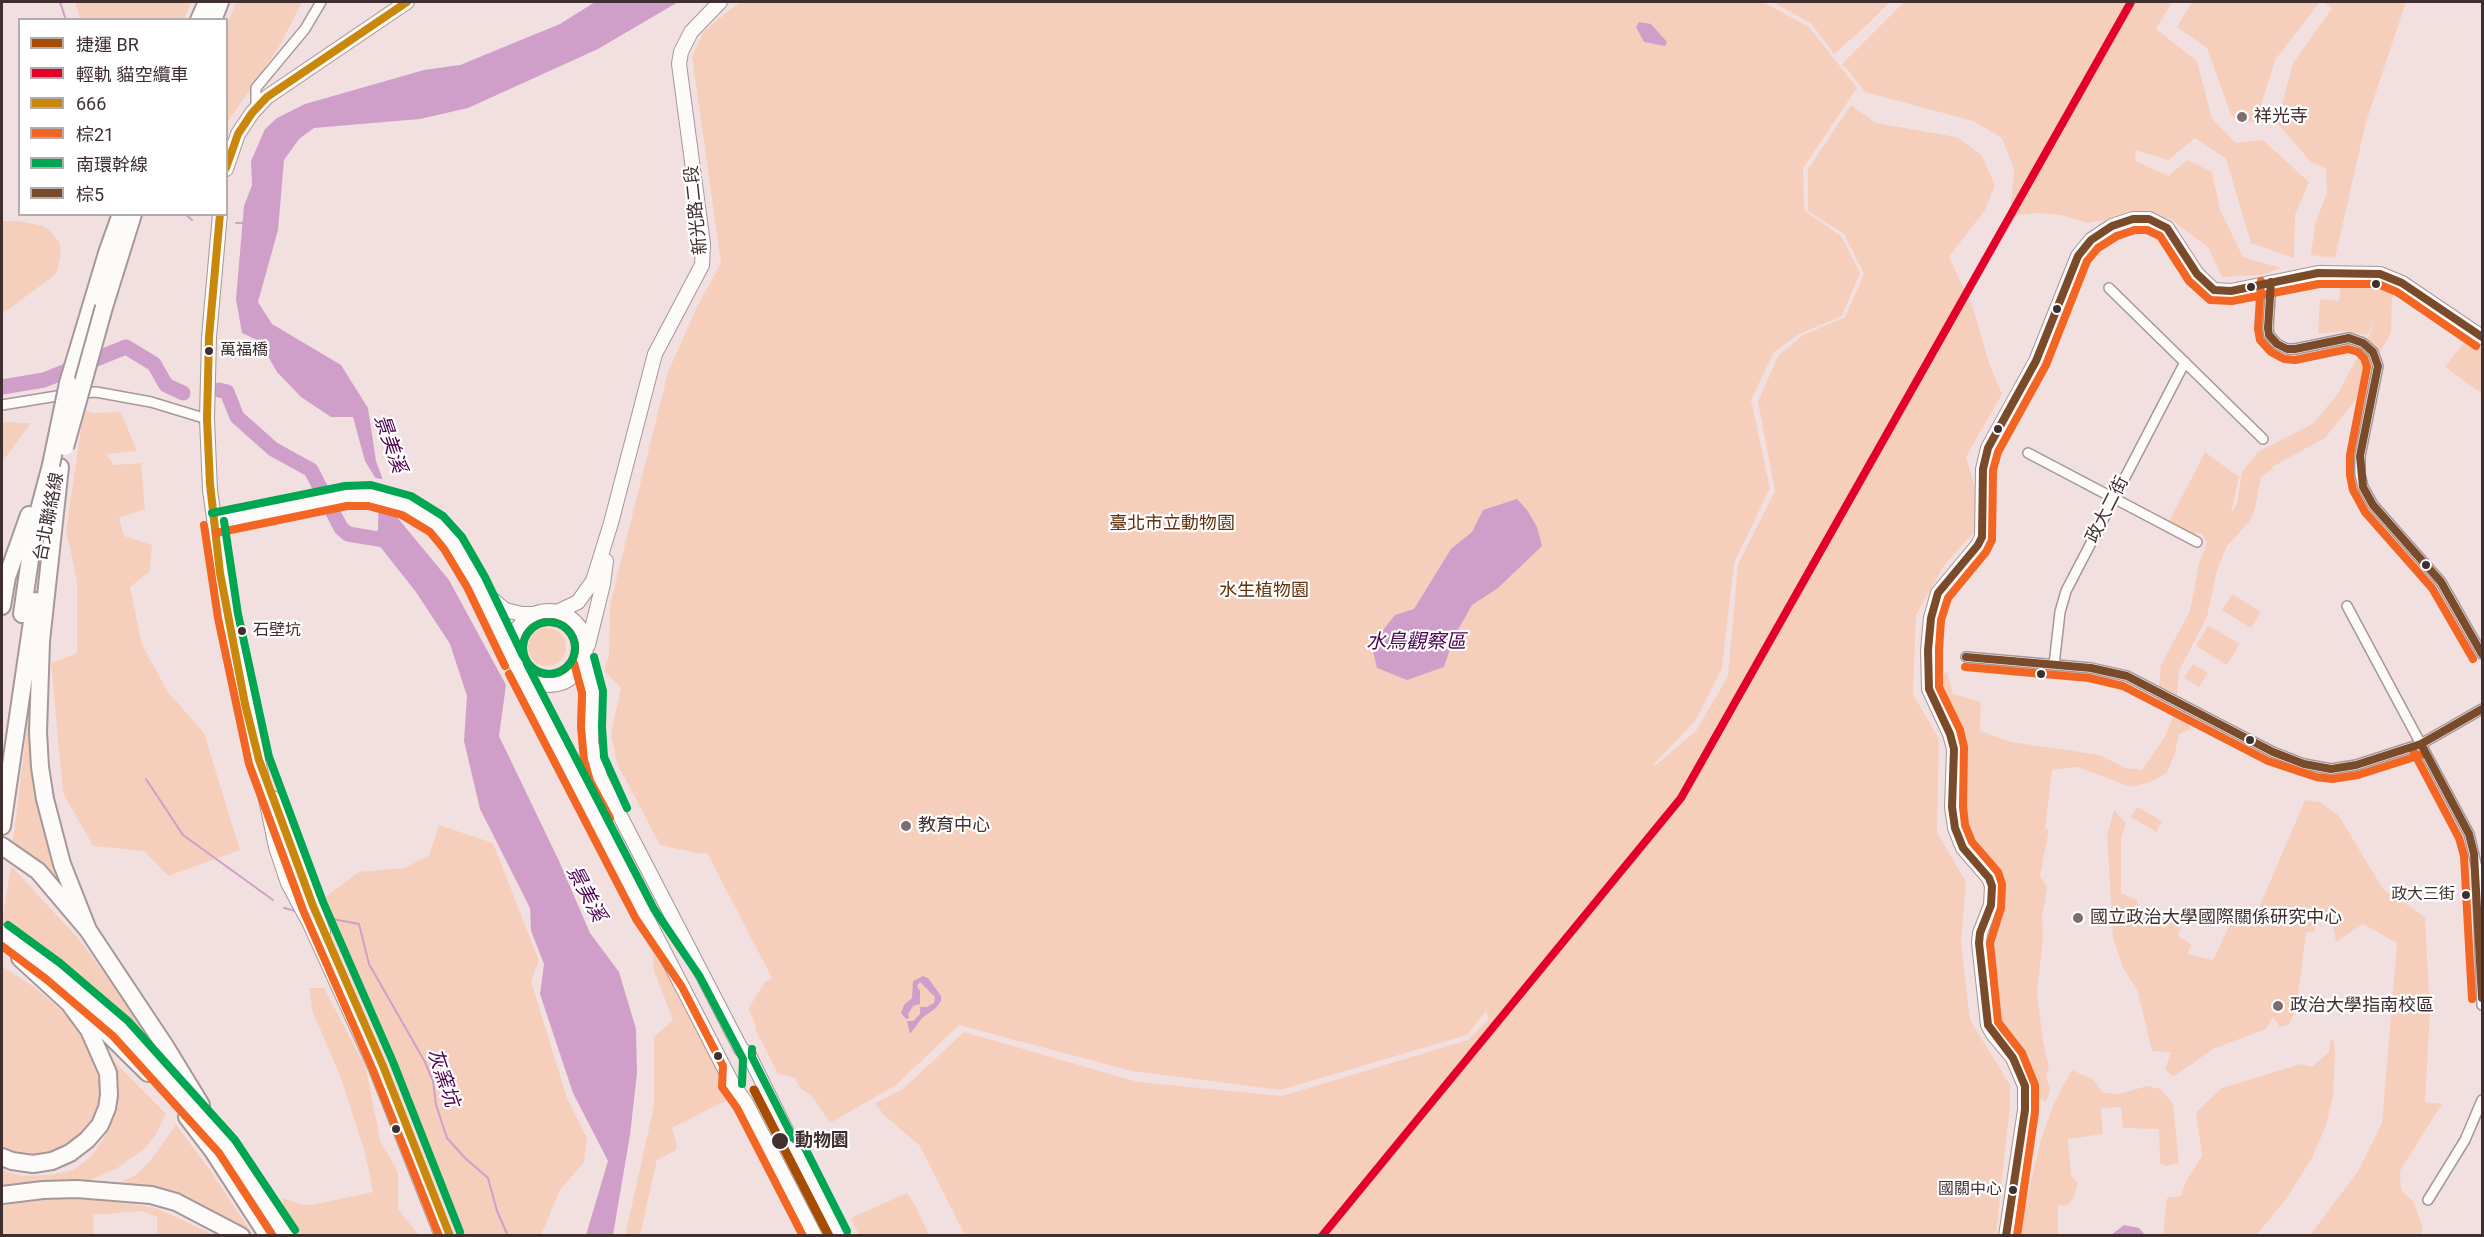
<!DOCTYPE html>
<meta charset="utf-8">
<style>
body{margin:0}
#map{position:relative;width:2484px;height:1237px;overflow:hidden;background:#f2e0e1;font-family:Roboto,"Noto Sans TC",sans-serif}
canvas{display:block}
.frame{position:absolute;inset:0;border:3px solid #3f2f31;pointer-events:none}
.legend{position:absolute;left:18px;top:18px;width:210px;height:198px;box-sizing:border-box;background:#fff;border:2px solid #b2acad;margin:0;padding:8px 10px;list-style:none;font-size:18px;color:#3f2f31}
.legend li{display:flex;align-items:center;gap:12px;height:30px}
.legend b{width:30px;border:2px solid #b2acad}
</style>
<div id="map">
<canvas width="2484" height="1237"></canvas>
<div class="frame"></div>
<ul class="legend">
<li><b style="height:8px;background:#a74c00"></b>捷運 BR</li>
<li><b style="height:8px;background:#e4002b"></b>輕軌 貓空纜車</li>
<li><b style="height:8px;background:#c9880c"></b>666</li>
<li><b style="height:8px;background:#f26522"></b>棕21</li>
<li><b style="height:8px;background:#00a651"></b>南環幹線</li>
<li><b style="height:8px;background:#7a4b2a"></b>棕5</li>
</ul>
</div>
<script>
const g = document.querySelector('canvas').getContext('2d');
g.lineJoin = 'round';
function fill(path, color) {
  g.fillStyle = color;
  g.fill(path, 'evenodd');
}
function poly(rows) {
  const path = new Path2D();
  for (const r of rows) {
    if (r.length === 3) {
      path.moveTo(r[0] + r[2], r[1]);
      path.arc(r[0], r[1], r[2], 0, 2 * Math.PI);
      continue;
    }
    path.moveTo(r[0], r[1]);
    for (let i = 2; i < r.length; i += 2) path.lineTo(r[i], r[i + 1]);
  }
  return path;
}
function stroke(path, color, width, dash) {
  g.strokeStyle = color;
  g.lineWidth = width;
  g.lineCap = dash ? 'butt' : 'round';
  g.setLineDash(dash || []);
  g.stroke(path);
}
function drawText(font, color, halo, rows, align = 'center') {
  g.font = font + ' Roboto,"Noto Sans TC",sans-serif';
  g.lineWidth = 4.5;
  g.setLineDash([]);
  g.textBaseline = 'middle';
  g.strokeStyle = halo;
  g.fillStyle = color;
  for (const [text, x, y, turn = 0] of rows) {
    g.save();
    g.translate(x, y);
    g.rotate((+turn || 0) * Math.PI / 180);
    g.textAlign = isNaN(turn) ? turn : align;
    if (halo) g.strokeText(text, 0, 0);
    g.fillText(text, 0, 0);
    g.restore();
  }
}
fill(poly([
 [75,2,191,2,184,20,80,19],
 [236,2,302,2,279,47,227,123,227,24],
 [740,2,1763,2,1809,27,1857,88,1803,168,1804,210,1842,237,1860,273,1842,316,1799,334,1774,352,1751,400,1770,488,1734,563,1722,668,1696,720,1652,766,1657,764,1696,731,1728,676,1738,564,1775,491,1758,402,1778,356,1803,335,1845,317,1864,274,1844,234,1808,211,1808,169,1851,105,1876,123,1956,137,1981,154,1995,185,1985,210,1949,257,1973,308,1989,363,2002,394,1966,457,1985,520,1945,564,1916,615,1913,694,1939,739,1937,832,1966,882,1961,943,1970,1020,2010,1085,2010,1106,1996,1235,965,1235,920,1146,884,1115,875,1103,903,1089,964,1032,1138,1082,1282,1096,1468,1040,1489,1019,1486,1011,1467,1035,1280,1090,1132,1071,959,1025,896,1085,830,1123,812,1096,801,1089,795,1078,778,1074,755,1029,756,1025,748,1009,765,982,772,978,707,853,702,854,660,845,617,763,611,734,621,688,604,671,609,656,610,605,668,372,697,307,721,263,692,56,704,31],
 [1772,2,1890,2,1866,26,1834,54,1811,23],
 [1904,2,2172,2,2156,29,2197,61,2212,119,2236,143,2263,140,2309,182,2295,215,2294,258,2251,243,2226,159,2195,138,2168,160,2135,150,2136,161,2168,176,2187,160,2212,172,2220,210,2243,257,2281,268,2262,275,2222,277,2208,247,2169,218,2128,216,2088,223,2061,215,2036,213,2010,216,2014,169,2002,138,1973,121,1865,92,1847,69,1841,65],
 [2192,2,2320,2,2275,60,2256,121,2243,123,2231,115,2207,48,2177,27],
 [2323,2,2406,2,2366,122,2335,258,2311,255,2315,224,2327,193,2326,169,2310,161,2277,123,2293,63,2332,8],
 [2,221,18,221,43,226,51,232,59,242,61,253,57,272,51,278,2,314],
 [2341,277,2366,280,2392,290,2391,333,2379,354,2367,339,2373,328,2373,319,2372,328,2367,335,2344,331,2318,334,2320,299,2339,301],
 [2468,337,2482,347,2482,394,2445,367],
 [2362,348,2371,358,2373,367,2354,402,2325,438,2272,467,2273,469,2261,477,2255,509,2249,522,2227,546,2217,570,2207,617,2179,671,2177,696,2159,687,2161,665,2190,611,2199,563,2207,543,2202,533,2192,534,2169,522,2205,452,2239,477,2231,513,2237,504,2242,472,2258,452,2314,423,2339,392],
 [84,409,92,413,121,412,137,451,106,454,114,465,141,463,145,509,119,518,124,536,152,545,150,571,130,587,142,645,168,692,204,733,240,850,168,876,144,851,93,846,63,793,51,663,77,653,77,581,66,530],
 [2,422,31,423,2,462],
 [2232,594,2261,612,2251,628,2222,610],
 [2208,625,2240,644,2227,665,2196,646],
 [547,647,19],
 [2193,664,2208,673,2199,687,2184,678],
 [34,669,40,808,58,884,51,872,13,841],
 [1947,672,1953,694,1981,702,1980,731,2011,742,2100,755,2125,768,2142,770,2164,738,2175,713,2188,721,2191,729,2179,734,2175,753,2167,773,2151,782,2131,787,2077,767,2052,770,2045,828,2049,830,2040,876,2047,888,2042,917,2043,940,2037,992,2043,1041,2049,1067,2046,1076,2050,1090,2046,1102,2034,1095,2027,1063,1997,1026,1994,1006,1990,946,1994,920,2005,895,1999,871,1971,845,1962,825,1964,784,1961,743,1957,729,1946,712,1933,683],
 [2305,800,2320,802,2339,816,2383,889,2425,917,2430,1011,2425,1102,2442,1104,2400,1171,2401,1190,2413,1201,2423,1228,2421,1235,2310,1235,2358,1171,2382,1123,2397,943,2363,924,2336,942,2331,916,2315,919,2315,931,2306,933,2296,1010,2288,1025,2280,1027,2273,1017,2266,1029,2213,1049,2173,1077,2165,1069,2171,1052,2152,1051,2138,992,2123,968,2113,937,2107,835,2114,810,2126,824,2121,838,2121,893,2137,900,2138,907,2181,927,2178,936,2191,944,2188,954,2213,960,2234,916,2257,912],
 [2137,807,2162,821,2156,832,2131,817],
 [439,825,493,843,539,961,531,981,567,1098,587,1138,584,1162,560,1190,541,1235,465,1235,379,1020,324,898,359,872,404,868,429,856],
 [11,866,78,938,139,1019,158,1052,117,1011,2,922],
 [654,941,735,1096,672,1128,677,1146,676,1150,657,1160,640,1235,625,1236,654,1106,654,1037,673,1020,653,968],
 [2,966,31,985,54,1003,72,1022,85,1043,96,1066,101,1089,97,1111,87,1131,63,1152,27,1159,2,1150],
 [309,988,324,988,366,1068,380,1140,398,1172,398,1209,419,1235,297,1235,288,1222,282,1198,300,1204,312,1205,373,1192,365,1153,341,1078,312,1010],
 [2333,1039,2335,1052,2333,1097,2325,1128,2312,1158,2286,1199,2263,1227,2256,1235,2163,1235,2167,1198,2181,1196,2186,1181,2202,1156,2196,1112,2222,1088,2301,1064,2312,1067,2329,1052,2330,1042],
 [107,1054,166,1114,155,1136,143,1150,116,1169,84,1183,2,1189,2,1170,21,1176,50,1175,73,1170,91,1157,109,1130,117,1097],
 [2072,1070,2092,1079,2104,1093,2119,1094,2147,1086,2161,1089,2173,1104,2179,1163,2166,1166,2160,1164,2159,1129,2123,1128,2121,1107,2101,1108,2103,1134,2068,1139,2071,1175,2078,1183,2074,1196,2068,1205,2058,1206,2058,1235,2018,1235,2041,1139,2055,1101],
 [176,1125,212,1173,253,1235,249,1235,226,1218,178,1195,154,1188,122,1182,137,1174,150,1161],
 [907,1193,915,1205,929,1235,859,1235,851,1218],
 [83,1197,156,1208,214,1235,154,1235,157,1232,157,1217,141,1211,93,1215,94,1235,2,1235,2,1206,20,1202]
]), '#f5cfbc');
fill(poly([
 [595,2,678,2,598,49,468,108,420,119,314,128,299,139,284,160,278,230,258,302,272,324,341,365,368,408,376,461,396,516,449,580,506,685,499,736,559,861,590,933,619,972,636,1029,637,1073,630,1135,613,1235,586,1235,608,1161,573,1093,540,994,544,964,531,931,530,908,480,809,464,741,467,696,450,644,416,592,374,539,378,529,379,484,365,461,353,417,331,417,301,397,277,372,259,341,242,333,236,299,244,206,252,185,251,161,265,129,277,118,305,104,424,70,460,65,560,24],
 [1639,22,1651,24,1667,42,1665,46,1644,42,1636,27],
 [1517,499,1527,510,1537,527,1542,546,1498,588,1472,605,1454,637,1444,667,1407,680,1377,668,1373,651,1383,630,1395,615,1414,609,1451,549,1472,532,1483,510],
 [923,976,928,978,941,996,941,1001,936,1008,922,1018,910,1034,907,1021,913,1021,920,1014,920,1007,927,1007,934,1003,935,997,920,982,917,986,920,991,920,1004,913,1006,908,1014,909,1018,906,1019,901,1013,904,1005,912,998,913,981],
 [2124,1225,2139,1228,2145,1235,2111,1235]
]), '#cf9fca');
fill(poly([
 [371,477,386,480,401,517,376,509,376,484]
]), '#f2e0e1');
stroke(poly([
 [60,2,66,20],
 [185,214,192,220],
 [236,223,245,223],
 [146,779,183,835,273,900],
 [284,908,296,911],
 [322,917,359,924,369,964,425,1062,433,1081,436,1105,447,1138,465,1158,488,1178,497,1211,508,1236]
]), '#cf9fca', 2);
stroke(poly([
 [2,387,44,380,126,347,154,364,166,385,183,393],
 [219,390,227,392,237,417,273,449,311,470,341,528,348,534,390,541]
]), '#cf9fca', 15);
const street = poly([
 [256,108,256,88,305,29,321,2],
 [2271,282,2268,328,2269,335,2277,344,2287,349,2295,349,2349,338,2363,343,2373,352,2378,366,2360,456,2360,474,2363,487,2373,505,2441,582,2482,654],
 [2109,288,2263,439],
 [2,405,69,394,96,392,151,402,207,419],
 [2028,453,2197,542],
 [2347,606,2469,834,2477,868,2482,1005],
 [1966,657,2091,668,2127,676,2273,752,2304,764,2331,769,2356,765,2421,744,2482,709],
 [2054,665,2060,612,2066,591,2185,362],
 [2428,1200,2465,1140,2482,1100]
]);
const secondary = poly([
 [226,169,238,134,252,113,267,97,407,2],
 [220,214,209,337,207,419,210,490,228,616,276,847,288,883,310,924,376,1069,442,1236],
 [214,523,346,496,369,495,406,505,437,524,453,543,476,582,514,661],
 [487,595,505,610,522,614,532,614],
 [549,648,37],
 [559,611,578,602,593,581,611,523,655,354,702,265,703,244,679,64,681,52,691,32,720,2],
 [588,645,603,584,606,561],
 [584,660,593,692,591,743,600,777,741,1049,749,1055,838,1236],
 [518,669,732,1083,746,1103,815,1236],
 [273,798,323,932],
 [2006,1236,2025,1110,2025,1086,2013,1058,1993,1034,1988,1025,1979,943,1980,933,1991,905,1992,886,1989,878,1963,848,1955,828,1952,807,1954,749,1950,734,1929,689,1928,650,1931,618,1938,593,1978,545,1982,537,1983,469,1988,448,2036,361,2078,256,2091,240,2112,226,2133,219,2149,219,2167,228,2197,274,2214,290,2231,291,2318,273,2380,274,2402,283,2482,337]
]);
const highway = poly([
 [199,20,207,2],
 [213,20,220,2],
 [104,307,133,214],
 [68,383,107,253,121,214],
 [60,467,41,641,38,732,40,767,45,799,62,864,88,930],
 [2,606,7,577,29,515],
 [22,614,35,525,51,465],
 [2,826,35,601],
 [2,846,38,871,88,930,165,1046,201,1105],
 [2,933,53,971,120,1028,227,1147,286,1236],
 [83,1009,148,1073],
 [187,1117,213,1151,268,1236],
 [2,1157,12,1161,33,1164,52,1161,70,1153,87,1140,100,1125,107,1108,109,1095,108,1073,89,1030,69,1003,20,958],
 [2,1195,43,1190,77,1189,151,1195,176,1202,241,1236]
]);
stroke(street, '#a69798', 12);
stroke(secondary, '#a69798', 16);
stroke(highway, '#a69798', 20);
stroke(street, '#fdfafa', 9);
stroke(secondary, '#fdfafa', 14);
stroke(highway, '#fdfafa', 16);
const highwayBridge = poly([
 [65,447,104,307],
 [51,465,68,383]
]);
stroke(highwayBridge, '#a69798', 20, []);
stroke(highwayBridge, '#fdfafa', 16);
stroke(poly([
 [226,168,238,134,252,113,267,97,407,2],
 [220,214,209,337,207,419,210,484,220,573,245,704,259,760,313,906,383,1066,450,1236]
]), '#c9880c', 8);
stroke(poly([
 [2261,281,2258,329,2260,340,2271,352,2284,359,2295,360,2348,349,2358,352,2364,358,2367,367,2350,455,2350,475,2353,490,2365,512,2432,588,2473,659],
 [204,525,218,618,249,764,303,910,373,1070,439,1236],
 [216,533,347,506,368,506,402,515,430,532,444,549,467,587,505,666],
 [549,648,26],
 [574,663,582,693,581,727,584,761,590,781,610,818],
 [1965,667,2089,678,2123,686,2268,761,2316,777,2332,779,2358,775,2424,754],
 [509,674,636,919,682,987,723,1066,722,1087,737,1108,803,1236],
 [2412,749,2459,838,2464,856,2472,999],
 [2,946,46,979,113,1036,219,1153,273,1236],
 [2017,1236,2035,1112,2035,1085,2022,1053,1998,1022,1990,943,2001,908,2002,884,1998,872,1972,842,1965,825,1963,806,1964,747,1960,730,1939,687,1939,650,1941,620,1948,598,1986,552,1992,540,1993,470,1998,452,2046,365,2087,261,2098,248,2117,236,2135,230,2147,230,2160,236,2189,281,2210,300,2232,301,2319,284,2378,284,2397,292,2476,346]
]), '#f26522', 8);
stroke(poly([
 [212,513,345,486,371,485,411,496,443,516,462,537,485,577,523,656],
 [224,521,238,614,269,757,323,902,393,1062,460,1232],
 [549,648,26],
 [594,657,603,691,602,727,604,757,627,808],
 [527,664,654,909,700,977,743,1059,742,1084],
 [8,925,60,963,128,1021,235,1140,295,1230],
 [752,1049,752,1057,793,1138,804,1146,847,1231]
]), '#00a651', 8);
stroke(poly([
 [2271,282,2268,328,2269,335,2277,344,2287,349,2295,349,2349,338,2363,343,2373,352,2378,366,2360,456,2363,487,2373,505,2441,582,2482,654],
 [1966,657,2091,668,2127,676,2273,752,2304,764,2331,769,2356,765,2421,744,2482,709],
 [2421,744,2469,834,2474,854,2482,998],
 [2006,1236,2025,1110,2025,1086,2013,1058,1988,1025,1979,943,1980,933,1991,905,1992,886,1989,878,1963,848,1955,828,1952,807,1954,749,1950,734,1929,689,1928,650,1931,618,1938,593,1978,545,1982,537,1983,469,1988,448,2036,361,2078,256,2091,240,2112,226,2133,219,2149,219,2167,228,2197,274,2214,290,2231,291,2318,273,2380,274,2402,283,2482,337]
]), '#7a4b2a', 8);
stroke(poly([
 [1322,1236,1681,798,2131,2]
]), '#e4002b', 8);
stroke(poly([
 [754,1090,829,1236]
]), '#a74c00', 9);
for (const [x, y, r, color] of [
 [2242,117,6,"#7e6d6f"],
 [2376,284,5,"#3f2f31"],
 [2251,287,5,"#3f2f31"],
 [2057,309,5,"#3f2f31"],
 [209,351,5,"#3f2f31"],
 [1998,429,5,"#3f2f31"],
 [2426,565,5,"#3f2f31"],
 [242,631,5,"#3f2f31"],
 [2041,674,5,"#3f2f31"],
 [2250,740,5,"#3f2f31"],
 [906,826,6,"#7e6d6f"],
 [2466,895,5,"#3f2f31"],
 [2078,918,6,"#7e6d6f"],
 [2278,1006,6,"#7e6d6f"],
 [718,1056,5,"#3f2f31"],
 [396,1129,5,"#3f2f31"],
 [780,1141,9,"#3f2f31"],
 [2013,1190,5,"#3f2f31"]
]) {
  const dot = new Path2D();
  dot.arc(x, y, r, 0, 2 * Math.PI);
  g.fillStyle = color;
  g.fill(dot);
  stroke(dot, '#fff', 2);
}
drawText('16px', '#3f2f31', '#fff', [
 ["萬福橋",220,351],
 ["石壁坑",253,631],
 ["政大三街",2455,895,"right"],
 ["國關中心",2002,1190,"right"]
], 'left');
drawText('18px', '#3f2f31', '#fff', [
 ["祥光寺",2254,117],
 ["教育中心",918,826],
 ["國立政治大學國際關係研究中心",2090,918],
 ["政治大學指南校區",2290,1006]
], 'left');
drawText('18px', '#3f2f31', '#fff', [
 ["新光路二段",697,210,-96],
 ["政大二街",2108,510,-63],
 ["台北聯絡線",50,517,-79]
]);
drawText('18px', '#61310b', '#fff', [
 ["臺北市立動物園",1172,524],
 ["水生植物園",1264,591]
]);
drawText('bold 18px', '#3f2f31', '#fff', [
 ["動物園",795,1141]
], 'left');
drawText('italic 20px', '#4e0050', '#fff', [
 ["景美溪",389,444,71],
 ["水鳥觀察區",1416,643],
 ["景美溪",585,894,62],
 ["灰窯坑",442,1078,71]
]);
</script>
